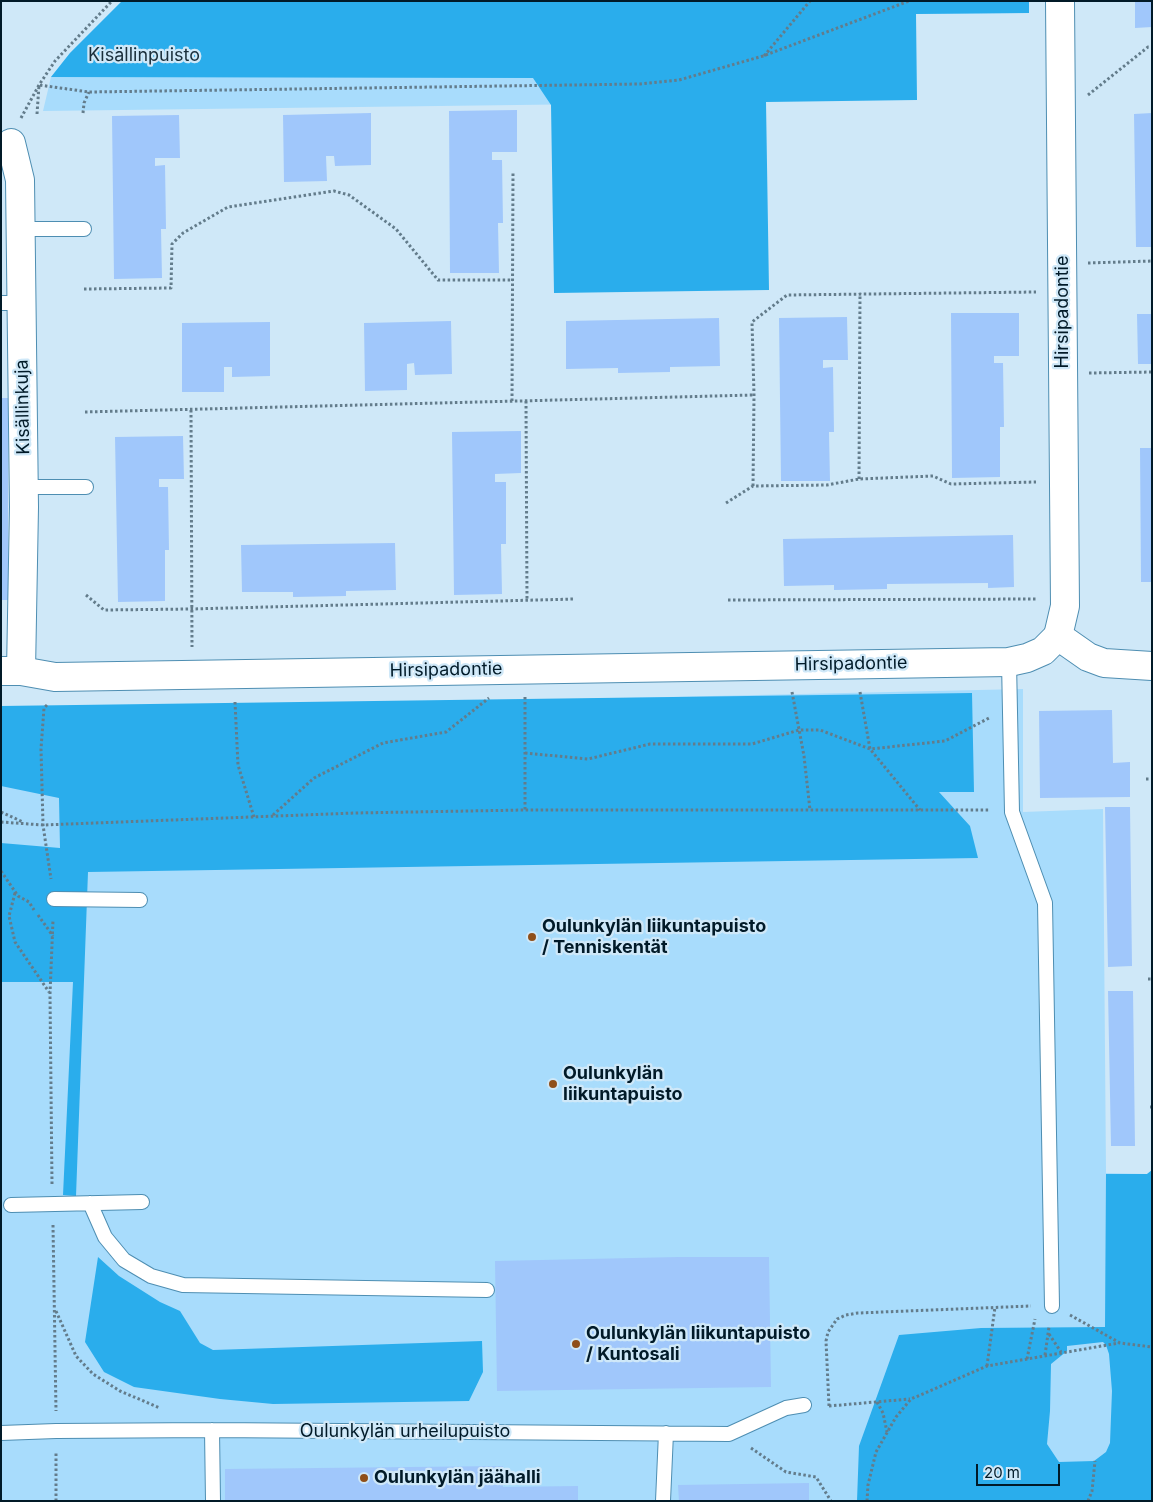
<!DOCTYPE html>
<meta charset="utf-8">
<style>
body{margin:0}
#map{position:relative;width:1153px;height:1502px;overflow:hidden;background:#cfe8f8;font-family:Inter,sans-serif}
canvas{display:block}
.frame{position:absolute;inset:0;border:2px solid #011a28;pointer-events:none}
.scale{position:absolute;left:976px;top:1464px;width:84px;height:22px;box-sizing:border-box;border:2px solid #011a28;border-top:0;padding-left:6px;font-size:15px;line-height:18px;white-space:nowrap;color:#011a28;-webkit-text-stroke:4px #cfe8f8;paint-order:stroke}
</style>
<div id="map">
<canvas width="1153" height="1502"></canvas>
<div class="frame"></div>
<div class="scale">20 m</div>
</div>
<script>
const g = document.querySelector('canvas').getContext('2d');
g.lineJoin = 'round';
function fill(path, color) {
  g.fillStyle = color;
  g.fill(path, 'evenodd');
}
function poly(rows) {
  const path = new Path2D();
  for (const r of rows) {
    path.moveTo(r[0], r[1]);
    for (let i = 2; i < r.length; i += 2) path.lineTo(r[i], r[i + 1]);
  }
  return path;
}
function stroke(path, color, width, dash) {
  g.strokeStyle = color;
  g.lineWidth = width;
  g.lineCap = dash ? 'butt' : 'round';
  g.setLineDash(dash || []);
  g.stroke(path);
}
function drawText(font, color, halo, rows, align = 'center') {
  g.font = font + ' Inter,sans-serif';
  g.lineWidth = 4.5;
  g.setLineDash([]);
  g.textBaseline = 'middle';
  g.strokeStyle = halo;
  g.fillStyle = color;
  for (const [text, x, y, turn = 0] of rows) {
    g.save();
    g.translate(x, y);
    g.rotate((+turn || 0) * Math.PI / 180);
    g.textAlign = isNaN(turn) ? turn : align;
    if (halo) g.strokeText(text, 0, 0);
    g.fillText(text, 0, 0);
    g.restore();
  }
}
fill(poly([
 [122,1,1029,1,1029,13,916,14,754,102,43,111,51,77,70,53],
 [1023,689,1023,812,1103,809,1106,1173,1147,1174,1152,1170,1152,1501,1,1501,1,712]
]), '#a8dcfc');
fill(poly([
 [122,1,1029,1,1029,13,916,14,917,100,766,102,769,290,554,293,551,105,533,78,51,77,70,53],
 [972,693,974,792,939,792,970,826,978,858,88,872,76,1196,63,1195,73,982,1,982,1,843,60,848,59,798,1,786,1,706],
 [1152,1170,1152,1501,857,1501,859,1446,899,1335,981,1328,1105,1327,1106,1174,1147,1174],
 [1103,1342,1106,1345,1109,1354,1112,1391,1110,1443,1106,1452,1094,1461,1059,1462,1047,1444,1050,1411,1051,1364,1067,1351,1067,1346],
 [98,1257,119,1276,160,1302,180,1311,200,1343,213,1350,482,1341,483,1372,469,1401,273,1404,220,1399,134,1387,104,1372,85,1342]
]), '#2aadec');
fill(poly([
 [1135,1,1152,1,1152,27,1135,28],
 [517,110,517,152,492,152,492,160,502,160,503,223,498,223,499,273,450,273,449,111],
 [371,113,371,165,335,166,334,156,326,156,327,181,284,182,283,115],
 [1152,113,1152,247,1136,247,1134,114],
 [179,115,180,158,155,158,155,166,165,165,166,229,161,229,162,278,114,279,112,116],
 [951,313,1019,313,1019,356,994,356,994,363,1003,363,1004,427,1000,427,1000,477,952,478],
 [1137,314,1152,314,1152,364,1138,364],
 [847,317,848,360,823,360,823,368,833,367,834,432,829,432,830,481,781,481,779,318],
 [719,318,720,366,670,367,670,372,618,373,618,368,566,369,566,321],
 [451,321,452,374,415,375,414,363,407,364,407,390,365,391,364,323],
 [270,322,270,376,232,377,232,367,224,367,224,392,182,392,182,323],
 [1,398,8,398,8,600,1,600],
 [521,431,521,473,495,474,495,482,506,482,506,544,501,544,502,594,454,595,452,432],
 [183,436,184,479,159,479,159,487,168,487,169,550,165,550,165,601,118,602,115,437],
 [1140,448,1152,448,1152,582,1141,582],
 [1013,535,1014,587,988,588,988,583,887,584,887,589,834,590,834,585,784,586,783,539],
 [395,543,396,590,346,591,346,596,293,597,293,592,242,592,241,545],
 [1112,710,1113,763,1130,762,1130,797,1040,798,1039,711],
 [1105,807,1130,807,1132,966,1108,967],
 [1108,991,1133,991,1135,1146,1111,1146],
 [678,1257,769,1257,771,1387,497,1391,495,1261],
 [503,1466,503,1487,578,1486,578,1501,225,1501,225,1469],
 [809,1483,809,1501,679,1501,678,1485]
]), '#a0c7fb');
const lane = poly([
 [20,229,84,229],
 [1,303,21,303],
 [24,487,86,487],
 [1009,662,1012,812,1045,903,1052,1306],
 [54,899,140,900],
 [90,1203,105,1237,124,1260,151,1276,183,1285,487,1290],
 [11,1205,142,1202],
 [212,1430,213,1501],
 [1,1433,56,1431,212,1430,729,1434,786,1408,804,1405],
 [663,1501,666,1433]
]);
const street = poly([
 [1060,1,1065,606,1058,636,1088,657,1104,663,1152,666],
 [11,143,20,180,24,507,21,671]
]);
const secondary = poly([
 [1,671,21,671,55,677,1009,662,1027,658,1043,651,1058,636]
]);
stroke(lane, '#4e8eb2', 16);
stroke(street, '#4e8eb2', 30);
stroke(secondary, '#4e8eb2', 30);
stroke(poly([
 [764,56,810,1],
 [1088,95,1148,47,1152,47],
 [83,113,84,103,89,92],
 [37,114,39,85,89,92,640,84,679,80,763,56,909,1],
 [21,118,39,85,55,61,112,1],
 [1088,263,1152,261],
 [84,289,171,288,172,244,183,233,228,207,334,191,349,195,396,229,438,280,513,280],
 [1089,373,1152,372],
 [512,401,513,172],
 [526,401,527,600],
 [191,410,192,647],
 [85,412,754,395],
 [859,479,860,293],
 [753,486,754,395,752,322,787,295,1036,292],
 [726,503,753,486,827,485,859,479,933,476,951,484,1036,482],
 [86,595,104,610,191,609,575,599],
 [728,600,1037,599],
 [792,692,804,756,810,810],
 [860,692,870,749,920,810],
 [525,697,525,810],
 [235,702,238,765,254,817],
 [47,705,44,708,41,749,43,825,51,879],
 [525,753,588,759,650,744,752,744,799,730,820,730,870,749,945,741,989,718],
 [1146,779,1152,779],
 [1,812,23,822],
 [273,815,314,778,383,743,446,732,489,698],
 [1,822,43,825,355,813,525,810,990,810],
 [1,871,18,896,29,902,34,910],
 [15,893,9,916,15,942,49,992],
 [38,915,53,936],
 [1148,979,1152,979],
 [1150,1107,1152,1107],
 [52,1184,50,994,53,920],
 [53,1225,56,1411],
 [56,1311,76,1356,93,1374,120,1391,160,1408],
 [1070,1315,1120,1343,1152,1347],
 [1049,1334,1061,1352],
 [1045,1355,1049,1327],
 [1027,1359,1035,1319],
 [987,1366,995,1307],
 [877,1402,883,1413,887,1432],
 [829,1406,826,1341,828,1332,837,1319,846,1315,858,1313,1031,1306],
 [829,1406,910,1399],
 [751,1448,786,1472,816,1477,831,1501],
 [56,1501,56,1452],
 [867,1501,868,1485,876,1452,896,1417,911,1399,987,1366,1119,1343],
 [1088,1501,1092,1491,1095,1461]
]), '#637c8b', 3, [2.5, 2.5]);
stroke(lane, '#fff', 14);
stroke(street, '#fff', 28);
stroke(secondary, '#fff', 28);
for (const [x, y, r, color] of [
 [532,937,5,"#8f4f19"],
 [553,1084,5,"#8f4f19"],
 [576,1344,5,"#8f4f19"],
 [364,1478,5,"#8f4f19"]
]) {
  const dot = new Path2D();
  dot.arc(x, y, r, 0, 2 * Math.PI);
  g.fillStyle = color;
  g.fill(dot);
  stroke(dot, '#cfe8f8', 2);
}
drawText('18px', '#1a2e3a', '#cfe8f8', [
 ["Kisällinpuisto",144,56]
]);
drawText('18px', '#011a28', '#cfe8f8', [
 ["Hirsipadontie",1063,312,-90],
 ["Kisällinkuja",23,407,-91],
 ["Hirsipadontie",851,664,-1],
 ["Hirsipadontie",446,670,-1],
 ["Oulunkylän urheilupuisto",405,1432]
]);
drawText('bold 18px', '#011a28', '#cfe8f8', [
 ["Oulunkylän liikuntapuisto",542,927],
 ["/ Tenniskentät",542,948],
 ["Oulunkylän",563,1074],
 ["liikuntapuisto",563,1095],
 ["Oulunkylän liikuntapuisto",586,1334],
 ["/ Kuntosali",586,1355],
 ["Oulunkylän jäähalli",374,1478]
], 'left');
</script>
